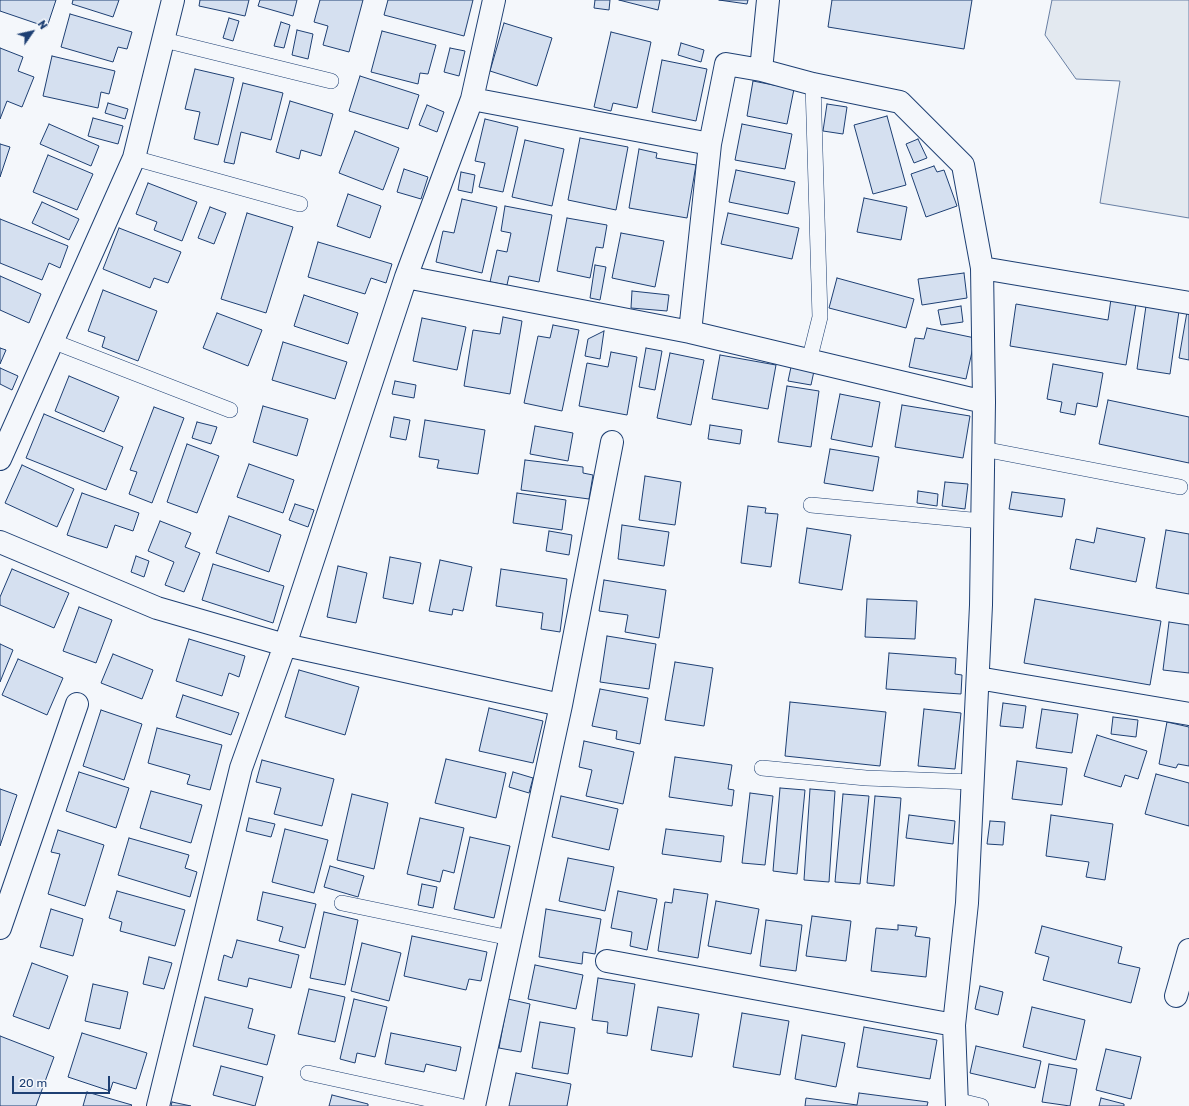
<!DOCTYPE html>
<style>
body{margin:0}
#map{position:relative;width:1189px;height:1106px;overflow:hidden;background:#f4f7fb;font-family:Rubik,sans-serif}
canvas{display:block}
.north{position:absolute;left:12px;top:12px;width:40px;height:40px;-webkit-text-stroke:3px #f4f7fb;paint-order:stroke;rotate:56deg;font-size:11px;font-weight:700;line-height:16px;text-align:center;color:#1d3f73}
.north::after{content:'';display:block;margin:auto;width:14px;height:18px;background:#1d3f73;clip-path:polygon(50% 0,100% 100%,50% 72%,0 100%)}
.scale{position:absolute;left:12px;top:1076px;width:98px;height:18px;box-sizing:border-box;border:2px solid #1d3f73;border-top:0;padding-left:5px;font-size:12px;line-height:14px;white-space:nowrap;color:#1d3f73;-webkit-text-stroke:3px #f4f7fb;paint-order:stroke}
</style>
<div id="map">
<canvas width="1189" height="1106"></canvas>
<div class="north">N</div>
<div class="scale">20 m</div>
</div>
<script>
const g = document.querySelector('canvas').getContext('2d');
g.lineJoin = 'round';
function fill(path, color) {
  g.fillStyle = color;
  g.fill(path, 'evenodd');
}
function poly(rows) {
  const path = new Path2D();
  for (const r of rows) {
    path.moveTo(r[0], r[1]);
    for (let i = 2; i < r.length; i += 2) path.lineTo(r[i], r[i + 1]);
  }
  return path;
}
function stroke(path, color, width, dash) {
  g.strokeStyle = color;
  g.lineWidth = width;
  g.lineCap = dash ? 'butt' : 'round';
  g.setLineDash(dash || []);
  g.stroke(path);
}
const green = poly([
 [1052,0,1189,0,1189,218,1100,203,1120,81,1076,79,1045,35,1052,0]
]);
fill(green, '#e3e9f0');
stroke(green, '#687fa3', 1);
const building = poly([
 [0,0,56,0,47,27,0,11,0,0],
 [73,0,119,0,113,17,72,4,73,0],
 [200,0,249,0,245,16,199,6,200,0],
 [260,0,297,0,293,16,258,6,260,0],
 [320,0,363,0,349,52,323,45,328,26,314,22,320,0],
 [388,0,473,0,464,36,384,15,388,0],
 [595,0,610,0,609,10,594,8,595,0],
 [619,0,660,0,658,10,619,0],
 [719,0,748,0,747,4,719,0],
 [832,0,972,0,964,49,828,27,832,0],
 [70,14,132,32,127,49,118,47,113,62,61,47,70,14],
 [229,18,239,21,233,41,223,38,229,18],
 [281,22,290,25,284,48,274,46,281,22],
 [504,23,552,38,537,86,490,71,504,23],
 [297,30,313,34,308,59,292,55,297,30],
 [382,31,436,45,428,74,420,73,418,84,371,72,382,31],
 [611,32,651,42,637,108,613,103,611,111,594,107,611,32],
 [681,43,704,50,701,62,678,55,681,43],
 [0,48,23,57,18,71,34,77,22,107,7,101,0,119,0,48],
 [450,48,465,51,459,76,444,72,450,48],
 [52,56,115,71,109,94,101,92,98,108,43,96,52,56],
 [662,60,707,69,696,121,652,112,662,60],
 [195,69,234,78,218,145,194,139,200,112,185,109,195,69],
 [360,76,419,95,408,129,349,111,360,76],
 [753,81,794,89,787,124,747,116,753,81],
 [243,83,283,93,271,140,241,132,234,164,224,162,243,83],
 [290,101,333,114,321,156,301,150,299,159,276,152,290,101],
 [108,103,128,109,125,119,105,113,108,103],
 [827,104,847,107,843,134,823,131,827,104],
 [427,105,444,112,437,132,419,125,427,105],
 [887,116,906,185,873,194,854,125,887,116],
 [93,118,123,126,118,144,88,136,93,118],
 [485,119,518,127,503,192,479,187,485,163,475,161,485,119],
 [49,124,99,146,91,166,40,144,49,124],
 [742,124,792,134,785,169,735,160,742,124],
 [355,131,399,148,383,190,339,173,355,131],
 [580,138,628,147,616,210,568,200,580,138],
 [918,139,927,158,914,163,906,144,918,139],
 [525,140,564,149,552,206,512,197,525,140],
 [0,144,10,147,0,177,0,144],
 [639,149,657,153,656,158,696,165,687,218,629,208,639,149],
 [48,155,93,174,77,210,33,192,48,155],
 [934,166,937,172,944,170,957,206,926,217,911,174,934,166],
 [404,169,428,177,421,199,397,192,404,169],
 [736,170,795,182,788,214,729,202,736,170],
 [461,172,475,175,472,193,458,190,461,172],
 [148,183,197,202,182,241,154,230,157,222,136,214,148,183],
 [348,194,381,206,370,238,337,226,348,194],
 [864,198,907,207,901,240,857,232,864,198],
 [462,199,497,207,482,273,436,262,443,231,454,233,462,199],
 [42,202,79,219,69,240,32,223,42,202],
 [505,206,552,215,539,282,509,276,507,285,490,282,497,250,507,252,511,233,501,231,505,206],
 [210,207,226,213,214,244,198,238,210,207],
 [247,213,293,227,266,313,221,299,247,213],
 [728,213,799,228,792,259,721,244,728,213],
 [567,218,607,225,603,248,596,247,590,278,557,271,567,218],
 [0,219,68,246,60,268,49,263,42,280,0,263,0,219],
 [119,228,181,252,168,283,154,278,150,288,103,269,119,228],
 [621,233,664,241,655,287,612,278,621,233],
 [318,242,392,264,386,283,371,278,365,294,308,277,318,242],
 [595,265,606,267,600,300,590,298,595,265],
 [964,273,967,298,922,305,918,279,964,273],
 [0,276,41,294,29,323,0,310,0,276],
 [837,278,914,299,906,328,829,308,837,278],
 [103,290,157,311,138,361,102,347,105,337,88,331,103,290],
 [632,291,669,295,667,311,631,308,632,291],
 [304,295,358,313,348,344,294,326,304,295],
 [1111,299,1136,304,1126,365,1010,346,1016,304,1108,320,1111,299],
 [961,306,963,322,941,325,938,310,961,306],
 [1146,306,1179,311,1170,374,1137,369,1146,306],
 [1187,312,1189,312,1189,360,1179,358,1187,312],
 [217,313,262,330,248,366,203,348,217,313],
 [503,317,522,321,510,394,464,386,473,330,500,334,503,317],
 [422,318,466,327,457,370,413,361,422,318],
 [553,325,579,330,562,411,524,403,538,336,550,338,553,325],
 [927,328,975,338,966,379,909,367,915,338,924,339,927,328],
 [604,331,600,359,585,356,588,339,604,331],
 [283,342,347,362,335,399,272,380,283,342],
 [0,348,6,350,0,364,0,348],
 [646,348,662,351,655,390,639,387,646,348],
 [611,352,637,357,627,415,579,406,587,363,608,367,611,352],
 [670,353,704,360,691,425,657,418,670,353],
 [720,355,776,365,768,409,712,399,720,355],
 [1053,364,1103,373,1097,407,1077,403,1075,415,1060,412,1062,402,1047,399,1053,364],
 [791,367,814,371,811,385,788,381,791,367],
 [0,368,18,376,12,390,0,384,0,368],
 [69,376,119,397,104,432,55,411,69,376],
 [395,381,416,385,414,398,392,394,395,381],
 [787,386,819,391,811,447,778,442,787,386],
 [840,394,880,402,872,447,831,439,840,394],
 [1108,400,1189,417,1189,463,1099,444,1108,400],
 [902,405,970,416,963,458,895,447,902,405],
 [263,406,308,419,297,456,253,442,263,406],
 [154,407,184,418,152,503,129,494,137,472,130,470,154,407],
 [44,414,123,447,106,490,26,458,44,414],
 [394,417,410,420,406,440,390,437,394,417],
 [425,420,485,430,478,474,437,468,439,460,419,457,425,420],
 [197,422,217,427,211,444,192,438,197,422],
 [710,425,742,430,740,444,708,439,710,425],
 [535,426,573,433,568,461,530,454,535,426],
 [187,444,219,456,197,513,167,502,187,444],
 [830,449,879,457,873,491,824,483,830,449],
 [525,460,583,467,583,473,593,475,589,499,521,490,525,460],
 [249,464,294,480,283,513,237,497,249,464],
 [22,465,74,489,57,527,5,503,22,465],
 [645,476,681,482,675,525,639,520,645,476],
 [945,482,968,484,965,509,942,506,945,482],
 [918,491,938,494,937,506,917,503,918,491],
 [1012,492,1065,499,1062,517,1009,509,1012,492],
 [82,493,139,513,133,531,115,525,107,548,67,535,82,493],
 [517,493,566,500,562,530,513,523,517,493],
 [295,504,314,510,308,527,289,520,295,504],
 [748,506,766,508,765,513,778,514,771,567,741,563,748,506],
 [229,516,281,535,269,572,216,553,229,516],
 [160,521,191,533,185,547,200,553,184,592,165,585,174,562,148,551,160,521],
 [622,525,669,532,664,566,618,559,622,525],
 [807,528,851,535,842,590,799,583,807,528],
 [1097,528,1145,538,1136,582,1070,569,1076,539,1094,543,1097,528],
 [1166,530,1189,534,1189,594,1156,588,1166,530],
 [549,531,572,535,569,555,546,551,549,531],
 [136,556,149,561,144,577,131,572,136,556],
 [390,557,421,563,413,604,383,598,390,557],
 [440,560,472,567,463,611,453,609,452,615,429,611,440,560],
 [213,564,284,586,273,623,202,600,213,564],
 [338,566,367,573,356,623,327,617,338,566],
 [12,569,69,593,54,628,0,605,0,597,12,569],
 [501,569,567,579,560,632,541,629,543,613,496,606,501,569],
 [604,580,666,590,659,638,625,632,628,615,599,611,604,580],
 [867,599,917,601,915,639,865,637,867,599],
 [1035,599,1161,621,1150,685,1024,663,1035,599],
 [79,607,112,620,96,663,63,651,79,607],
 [1169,622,1189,625,1189,673,1163,670,1169,622],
 [607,636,656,644,649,689,600,682,607,636],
 [189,639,245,656,239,677,229,673,222,696,176,681,189,639],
 [0,644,13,650,0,682,0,644],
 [889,653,956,658,955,674,962,675,961,694,886,689,889,653],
 [113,654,153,670,142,699,101,683,113,654],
 [18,659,63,678,47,715,2,695,18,659],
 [675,662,713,668,704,726,665,720,675,662],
 [299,670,359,687,345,735,285,717,299,670],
 [600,689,648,698,640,744,616,739,617,731,592,726,600,689],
 [183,695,239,713,231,735,176,717,183,695],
 [790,702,886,712,880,766,785,756,790,702],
 [1003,703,1026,706,1023,728,1000,726,1003,703],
 [489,708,543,721,533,763,479,751,489,708],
 [924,709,961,713,955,769,918,766,924,709],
 [1042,709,1078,714,1072,753,1036,748,1042,709],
 [101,710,142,724,124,780,83,766,101,710],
 [1113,717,1138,720,1136,737,1111,734,1113,717],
 [1167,722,1189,727,1189,766,1178,764,1176,768,1159,764,1167,722],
 [157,728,222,745,210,790,187,784,190,775,148,763,157,728],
 [1097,735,1147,751,1138,779,1125,775,1121,787,1084,776,1097,735],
 [584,741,634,752,623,804,586,796,592,770,579,767,584,741],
 [675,757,732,765,728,789,734,790,732,806,669,797,675,757],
 [446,759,506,773,496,818,435,803,446,759],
 [262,760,334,779,322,826,274,814,281,788,256,782,262,760],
 [1017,761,1067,768,1062,805,1012,799,1017,761],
 [79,772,129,788,116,828,66,811,79,772],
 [513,772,533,778,529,793,509,787,513,772],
 [1156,774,1189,783,1189,826,1145,814,1156,774],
 [780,788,805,790,797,874,773,871,780,788],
 [0,789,17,795,0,846,0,789],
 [810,789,835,791,829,882,804,880,810,789],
 [151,791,202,805,191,843,140,828,151,791],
 [750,793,773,796,765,865,742,863,750,793],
 [352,794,388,803,374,869,337,860,352,794],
 [843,794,869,796,860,884,835,882,843,794],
 [561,796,618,809,609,850,552,837,561,796],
 [875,796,901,798,894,886,867,883,875,796],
 [909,815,955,821,953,844,906,838,909,815],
 [1051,815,1113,824,1105,880,1086,877,1089,862,1046,856,1051,815],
 [249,818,275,824,271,837,246,831,249,818],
 [420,818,464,828,454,873,443,870,440,882,407,874,420,818],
 [990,821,1005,822,1003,845,987,844,990,821],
 [285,829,328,840,314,893,272,882,285,829],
 [666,829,724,836,721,862,662,854,666,829],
 [58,830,104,845,85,906,48,894,60,854,51,852,58,830],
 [470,837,510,846,494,918,454,909,470,837],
 [129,838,189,855,185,868,197,872,190,897,118,875,129,838],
 [568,858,614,867,605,911,559,901,568,858],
 [330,866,364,876,358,897,324,887,330,866],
 [422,884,437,887,433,908,418,905,422,884],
 [674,889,708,894,698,958,658,951,665,902,672,903,674,889],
 [117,891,185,910,175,946,120,931,122,922,109,918,117,891],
 [618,891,657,899,647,950,630,946,632,932,611,928,618,891],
 [263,892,316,904,305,948,279,941,283,927,257,920,263,892],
 [716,901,759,909,751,954,708,946,716,901],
 [51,909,83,919,73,956,40,947,51,909],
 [546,909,601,919,595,954,583,952,582,964,539,957,546,909],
 [324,912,358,920,345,985,310,978,324,912],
 [812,916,851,921,846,961,806,956,812,916],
 [766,920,802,925,796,971,760,966,766,920],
 [898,925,917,927,915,936,930,938,926,977,871,971,876,928,898,930,898,925],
 [1042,926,1122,947,1118,963,1140,968,1131,1003,1043,980,1049,957,1035,953,1042,926],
 [412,936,487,952,481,981,469,979,466,990,404,976,412,936],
 [237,940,299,955,291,988,249,978,247,987,218,980,224,955,232,958,237,940],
 [362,943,401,953,389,1001,351,991,362,943],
 [149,957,172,963,164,989,143,984,149,957],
 [32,963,68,976,49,1029,13,1016,32,963],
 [535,965,583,975,576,1009,528,999,535,965],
 [598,978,635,984,627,1036,607,1033,608,1022,592,1020,598,978],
 [93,984,128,992,120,1029,85,1021,93,984],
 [980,986,1003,992,998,1015,975,1009,980,986],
 [309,989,345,997,335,1042,298,1034,309,989],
 [205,997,253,1009,248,1028,275,1035,267,1065,193,1046,205,997],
 [354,999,387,1007,375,1057,357,1053,355,1063,340,1059,354,999],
 [508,999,530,1004,521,1052,499,1048,508,999],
 [658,1007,699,1014,692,1057,651,1050,658,1007],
 [1032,1007,1085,1020,1076,1060,1023,1047,1032,1007],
 [742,1013,789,1021,780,1075,733,1067,742,1013],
 [540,1022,575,1028,568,1074,532,1068,540,1022],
 [864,1027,937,1040,930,1079,857,1067,864,1027],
 [82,1033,147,1053,136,1089,113,1082,110,1091,68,1077,82,1033],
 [391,1033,461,1047,456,1071,426,1064,424,1072,385,1064,391,1033],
 [802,1035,845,1043,836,1087,795,1079,802,1035],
 [0,1036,54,1057,36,1106,0,1106,0,1036],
 [976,1046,1041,1061,1035,1088,970,1073,976,1046],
 [1106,1049,1141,1057,1131,1099,1096,1090,1106,1049],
 [1049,1064,1077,1069,1070,1106,1042,1102,1049,1064],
 [221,1066,263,1077,255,1106,213,1095,221,1066],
 [516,1073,571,1084,567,1106,509,1106,516,1073],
 [87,1092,132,1105,131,1106,83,1106,87,1092],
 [859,1093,928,1102,927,1106,805,1106,806,1098,857,1105,859,1093],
 [332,1095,368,1104,368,1106,329,1106,332,1095],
 [1101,1098,1124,1104,1124,1106,1099,1106,1101,1098],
 [172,1102,191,1106,171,1106,172,1102]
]);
fill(building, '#d5e0f0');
stroke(building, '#1d3f73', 1);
const service = poly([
 [164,40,331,81],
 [134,158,300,204],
 [52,341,230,410],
 [809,361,820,317,813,84],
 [983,449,1180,487],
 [811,505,982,521],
 [762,768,866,778,973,782],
 [342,903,510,938],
 [308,1073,460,1106],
 [956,1100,981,1106]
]);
const minor = poly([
 [768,0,761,70,813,84,900,102,963,165,982,268,984,402,981,605,967,903,954,1025,957,1106],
 [472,99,710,144],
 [982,268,1189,303],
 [406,277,690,332,984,402],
 [690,332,710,144,726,64,761,70],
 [0,459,134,158,173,0],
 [0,542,157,608,285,645,561,705,474,1106],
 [978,678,1189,714],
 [561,705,612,442],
 [0,928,77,704],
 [607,961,954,1025],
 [1176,996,1189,950],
 [158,1106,241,768,285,645,406,277,472,99,494,0]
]);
stroke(service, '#1d3f73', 16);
stroke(minor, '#1d3f73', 24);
stroke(service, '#f4f7fb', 15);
stroke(minor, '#f4f7fb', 22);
</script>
